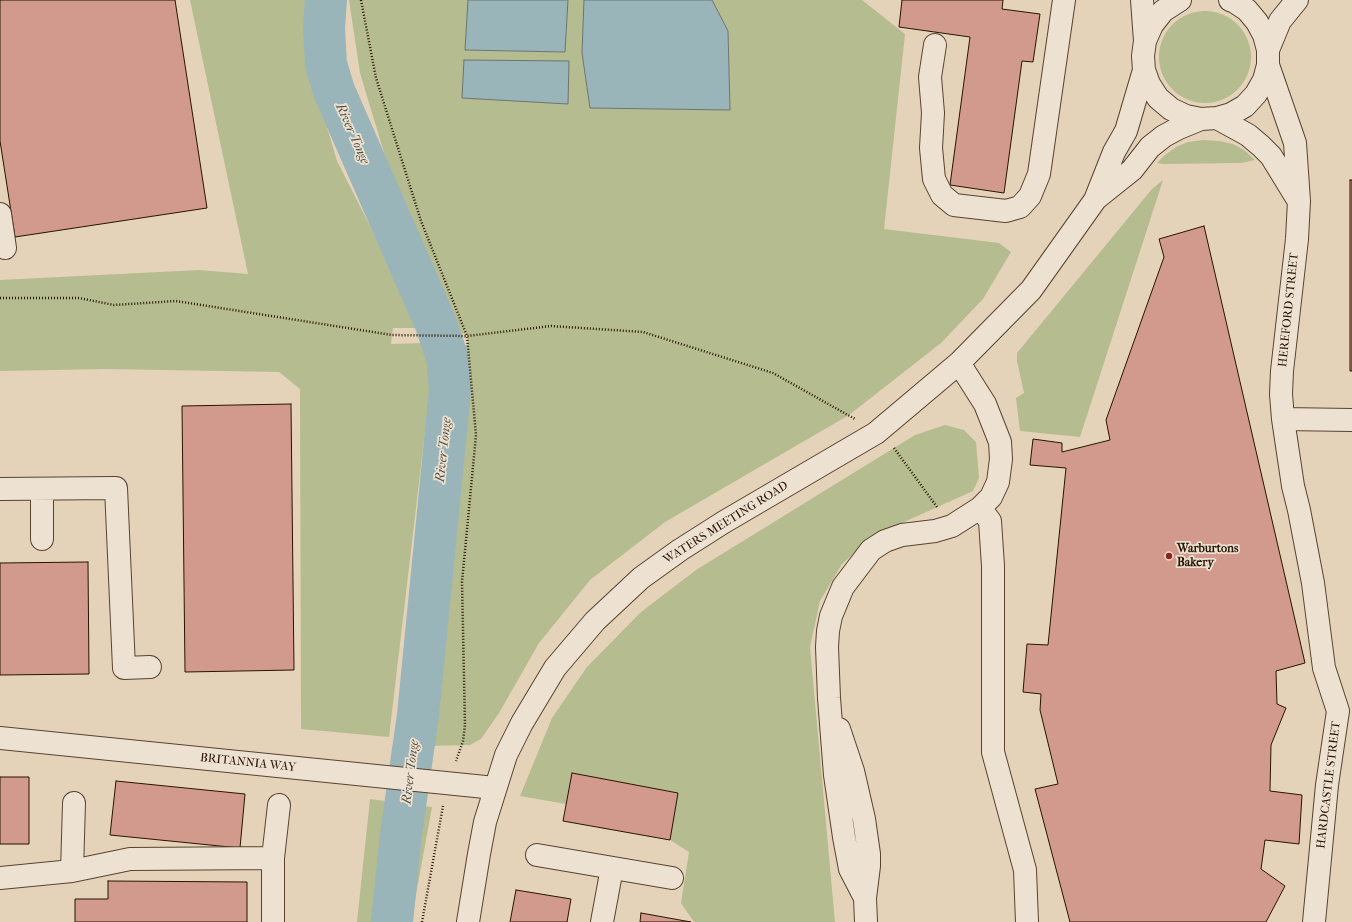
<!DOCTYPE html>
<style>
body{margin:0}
canvas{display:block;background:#e4d3b9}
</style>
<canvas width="1352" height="922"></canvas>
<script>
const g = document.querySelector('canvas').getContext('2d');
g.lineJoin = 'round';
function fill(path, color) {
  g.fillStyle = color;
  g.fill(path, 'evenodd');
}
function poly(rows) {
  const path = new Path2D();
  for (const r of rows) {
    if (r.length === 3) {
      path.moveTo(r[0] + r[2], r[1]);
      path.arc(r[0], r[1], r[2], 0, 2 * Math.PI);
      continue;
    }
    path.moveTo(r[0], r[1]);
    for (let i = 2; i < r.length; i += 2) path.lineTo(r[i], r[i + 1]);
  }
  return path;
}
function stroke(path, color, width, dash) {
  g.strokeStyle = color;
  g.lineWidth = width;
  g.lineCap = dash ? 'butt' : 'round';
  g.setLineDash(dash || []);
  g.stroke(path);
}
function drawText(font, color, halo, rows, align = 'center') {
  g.font = font + ' "IM FELL French Canon",serif';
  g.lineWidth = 3.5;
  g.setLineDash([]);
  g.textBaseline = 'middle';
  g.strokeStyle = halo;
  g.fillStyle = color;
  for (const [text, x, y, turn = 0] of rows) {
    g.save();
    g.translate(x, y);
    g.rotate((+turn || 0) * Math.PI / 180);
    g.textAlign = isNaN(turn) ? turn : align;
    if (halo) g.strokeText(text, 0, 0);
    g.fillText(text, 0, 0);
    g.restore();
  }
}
fill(poly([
 [190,0,307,0,309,67,337,161,422,328,393,328,392,335,391,344,424,343,431,381,389,737,301,729,300,389,279,372,106,369,0,371,0,280,199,270,248,274],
 [349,0,468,0,465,50,565,52,568,0,584,0,582,53,590,108,730,110,728,31,712,0,862,0,905,34,884,229,999,243,1011,252,983,299,941,343,849,415,665,522,590,580,539,643,499,713,481,739,470,745,424,746,449,573,463,398,459,345,468,345,468,334,455,333,401,209,360,73],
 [1205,57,46],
 [1203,140,1219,141,1233,144,1244,150,1255,160,1241,163,1162,164,1157,163,1165,155,1176,147,1188,142],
 [1163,180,1080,437,1020,431,1016,398,1024,393,1017,361,1017,353,1152,189],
 [945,425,964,430,976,442,979,478,973,491,873,536,842,564,820,601,810,647,835,922,694,922,681,903,689,852,670,840,678,793,572,773,566,804,520,796,552,718,587,667,641,612,696,570,915,435],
 [370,799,432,807,411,922,357,922]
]), '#b5bc8f');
const water = poly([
 [468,0,568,0,565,52,465,50,468,0],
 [584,0,712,0,728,31,730,110,590,108,582,53,584,0],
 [464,60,569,61,568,104,462,98,464,60]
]);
fill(water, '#9ab5ba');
stroke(water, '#6d7470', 1);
stroke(poly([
 [326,0,324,28,326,64,334,91,436,324,447,357,450,390,418,715,401,834,392,922]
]), '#9ab5ba', 42);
const building = poly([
 [0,0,175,0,207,208,15,237,0,141,0,0],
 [902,0,1003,0,1002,9,1040,14,1033,62,1022,61,1004,193,950,185,970,37,899,27,902,0],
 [1350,180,1352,180,1352,371,1350,371,1350,180],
 [1204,226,1305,663,1276,671,1277,704,1286,708,1271,745,1270,791,1302,795,1299,844,1265,840,1261,869,1285,886,1266,922,1070,922,1035,789,1058,784,1040,710,1041,694,1023,692,1027,644,1048,645,1066,468,1030,465,1033,439,1062,443,1062,452,1110,440,1106,420,1164,257,1159,239,1204,226],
 [291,404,294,670,185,672,182,406,291,404],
 [88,562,89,674,0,675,0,563,88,562],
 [572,773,678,793,670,840,563,821,572,773],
 [0,777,29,777,29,844,0,844,0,777],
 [116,781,245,794,240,848,110,835,116,781],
 [108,881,247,882,247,922,75,922,75,899,108,899,108,881],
 [516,890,571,899,567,922,510,922,516,890],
 [641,913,691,922,640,922,641,913]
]);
fill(building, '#d19a8c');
stroke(building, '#291301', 1);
const minor = poly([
 [1142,0,1145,41],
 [1180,0,1163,11,1152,25,1145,41,1143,56,1144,70,1149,84,1158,98,1171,109,1186,116,1201,119,1217,118,1231,114,1245,106,1256,94,1264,80,1268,65,1268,50,1264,35,1257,22,1247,10,1235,2,1230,0],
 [935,45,930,77,933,113,931,148,934,179,942,195,954,205,1006,211,1020,207,1030,196,1039,174,1064,0],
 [1268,50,1280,21,1297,0],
 [1268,65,1295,143,1299,201,1297,239,1282,371,1281,394,1283,419,1293,486,1299,510,1313,583,1324,668,1338,711,1327,785,1314,922],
 [1217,118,1248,135,1261,146,1271,156,1298,200],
 [1097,198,1132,170,1150,147,1164,136,1179,128,1201,119],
 [0,214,5,248],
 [959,363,985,404,1000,442,1001,459,998,482,991,497,980,508,990,521,993,566,993,752,1025,870,1027,922],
 [1283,419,1352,420],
 [0,489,116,488,124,668,150,667],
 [42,489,42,539],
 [839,729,853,771,864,819,869,854,869,866,865,898],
 [0,738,495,788],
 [537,855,672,878],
 [273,858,273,922],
 [72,871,74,803],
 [0,878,72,871,130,859,273,858,279,805],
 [468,922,479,854,485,822,506,755,522,723,555,668,595,621,641,578,680,550,724,522,876,433,959,363,1031,290,1095,200,1114,152,1126,131,1144,70],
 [602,922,612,868],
 [866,922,865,898,850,869,844,837,835,775,829,698,827,647,828,631,831,616,843,587,871,550,885,541,902,535,935,531,952,526,980,508]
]);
stroke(minor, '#58432f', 24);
stroke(poly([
 [361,0,376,78,421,221,467,336,476,435,462,582,465,725,463,741,456,761],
 [0,298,79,298,114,305,176,301,392,335,467,336,551,326,643,332,773,373,855,419],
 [894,448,937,507],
 [422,922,443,806]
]), '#291301', 2.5, [1, 2]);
stroke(minor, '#ede2d2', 22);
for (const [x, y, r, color] of [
 [1169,556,4,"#8f2418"]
]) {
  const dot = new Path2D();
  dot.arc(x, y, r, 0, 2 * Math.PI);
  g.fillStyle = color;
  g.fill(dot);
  stroke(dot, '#ede2d2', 1.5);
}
drawText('12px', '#291301', '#ede2d2', [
 ["HEREFORD STREET",1289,310,-84],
 ["WATERS MEETING ROAD",726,523,-32],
 ["BRITANNIA WAY",248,763,6],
 ["HARDCASTLE STREET",1329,785,-83]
]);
drawText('bold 12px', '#291301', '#ede2d2', [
 ["Warburtons",1177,549],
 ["Bakery",1177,563]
], 'left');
drawText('italic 13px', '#514c42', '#ede2d2', [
 ["River Tonge",352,134,66],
 ["River Tonge",444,450,-84],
 ["River Tonge",411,772,-83]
]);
</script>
